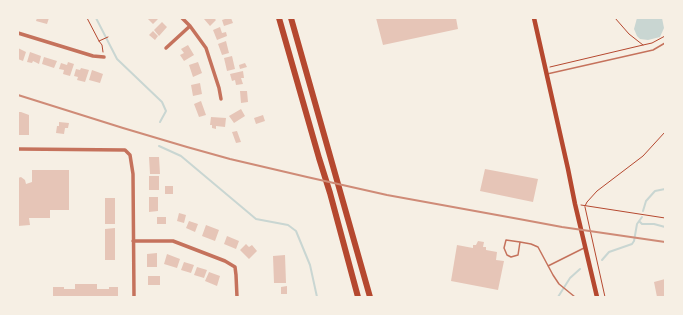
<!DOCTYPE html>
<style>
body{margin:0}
#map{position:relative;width:683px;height:315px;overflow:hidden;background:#f6efe4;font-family:Figtree,sans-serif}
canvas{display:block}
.frame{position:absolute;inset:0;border:19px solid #f6efe4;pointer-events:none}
</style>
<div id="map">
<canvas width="683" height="315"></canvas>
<div class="frame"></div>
</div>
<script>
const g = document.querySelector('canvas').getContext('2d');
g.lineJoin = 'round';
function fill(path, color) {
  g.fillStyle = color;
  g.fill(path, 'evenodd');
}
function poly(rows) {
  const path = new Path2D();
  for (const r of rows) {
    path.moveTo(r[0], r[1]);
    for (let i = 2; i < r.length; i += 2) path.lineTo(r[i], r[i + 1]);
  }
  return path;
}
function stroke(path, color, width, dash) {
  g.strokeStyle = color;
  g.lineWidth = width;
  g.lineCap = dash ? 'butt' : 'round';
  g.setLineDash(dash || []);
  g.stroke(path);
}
fill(poly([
 [637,18,662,18,664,28,660,37,648,40,640,39,637,36,634,29]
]), '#c9d6d2');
stroke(poly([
 [96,18,117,59,162,102,166,111,160,122],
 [159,146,181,156,256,219,288,225,296,231,310,265,317,297],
 [643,211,646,201,655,191,665,189],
 [640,222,642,224,654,224,665,227],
 [602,260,609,252,632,244,634,241,637,224,642,217],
 [558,297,570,278,580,269]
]), '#c9d6d2', 2);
fill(poly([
 [37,18,49,18,47,24,36,21],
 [147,18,157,18,158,19,153,24],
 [205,18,214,18,216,20,210,26,204,19],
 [228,18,231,18,233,23,224,26,222,20],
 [376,18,456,18,458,29,383,45],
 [162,22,167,27,159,36,154,30],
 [220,27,222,33,226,32,227,36,217,40,213,30],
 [153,31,158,36,155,40,149,35],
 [226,41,229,53,222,55,218,44],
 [188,45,194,55,184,61,180,55,184,53,181,49],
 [18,48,26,52,23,61,18,59],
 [30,52,41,56,39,64,33,61,32,63,27,62],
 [232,56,235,69,227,71,224,58],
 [44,57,57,61,54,68,42,64],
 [68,62,74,64,70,76,63,74,64,70,59,69,61,63,67,65],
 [198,62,202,73,193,77,189,65],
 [245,63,247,67,240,69,239,65],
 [81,68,89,70,85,82,77,80,78,77,74,76,76,69,80,70],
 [92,70,103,74,100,83,89,80],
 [243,71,244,78,241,78,243,84,236,85,235,80,232,81,230,74],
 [200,83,202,94,193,96,191,85],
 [240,91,247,91,248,102,241,103],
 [201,101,206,115,199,117,194,104],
 [241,109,245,116,234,123,229,116],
 [18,112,21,112,29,115,29,135,18,135],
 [263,115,265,121,256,124,254,118],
 [211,117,226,118,225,127,216,126,216,129,212,128,212,125,210,125],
 [59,122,69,123,68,128,65,128,64,134,56,133,57,126,59,126],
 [237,131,241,142,236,143,232,132],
 [149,157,159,157,160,174,150,174],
 [485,169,538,179,533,202,480,191],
 [32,170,69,170,69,210,50,210,50,218,29,218,30,225,18,226,18,178,21,177,25,180,26,184,32,182],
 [149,176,159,176,159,190,149,190],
 [165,186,173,186,173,194,165,194],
 [149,197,158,197,158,211,149,212],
 [105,198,115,198,115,224,105,224],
 [179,213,186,215,184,223,177,221],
 [157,217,166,217,166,224,157,224],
 [189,221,198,224,195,232,186,228],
 [206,225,219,230,215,241,202,236],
 [115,228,115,260,105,260,105,229],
 [227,236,239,241,236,249,224,244],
 [478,241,484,242,483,247,486,247,486,250,497,252,496,260,504,261,498,290,451,281,457,245,473,248,473,245,476,245],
 [246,244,249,247,252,245,257,251,249,259,240,250],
 [157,253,157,267,147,267,147,254],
 [167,254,180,259,177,268,164,264],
 [285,255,286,283,274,283,273,256],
 [184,262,194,265,191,273,181,270],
 [197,267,207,270,204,278,194,275],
 [209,272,220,276,217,286,205,281],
 [148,276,160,276,160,285,148,285],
 [665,279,665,297,657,297,654,282],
 [75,284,97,284,97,289,109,289,109,287,118,287,118,297,53,297,53,287,64,287,64,289,75,289],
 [287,286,287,294,281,294,281,287]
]), '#e6c5b7');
stroke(poly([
 [87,18,99,41,102,45,103,52],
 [615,18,629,34,643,45],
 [99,41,108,37],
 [550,67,643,45,652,43,665,36],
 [581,205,665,218],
 [585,206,587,202,597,191,643,156,665,132],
 [585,207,605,297]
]), '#b5482f', 1);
stroke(poly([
 [547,74,653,50,665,43],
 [520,242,518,255,511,257,507,255,504,248,506,240,520,242,531,244,538,247,553,275,559,284,575,297],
 [548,266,584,248]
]), '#c5725c', 1.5);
stroke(poly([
 [182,18,190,26,206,48,219,88,221,99],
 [18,33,93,56,104,57],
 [166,48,190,26],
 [18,149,125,150,130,155,133,174,134,297],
 [133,241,173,241,225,261,235,267,236,275,237,297]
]), '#c5725c', 3.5);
stroke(poly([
 [534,18,568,169,575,204,597,297]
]), '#b5482f', 4.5);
stroke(poly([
 [279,18,319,158,330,193,358,297],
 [291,18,370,297]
]), '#b5482f', 6);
stroke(poly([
 [18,95,123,128,187,147,230,159,307,177,387,195,519,219,562,227,665,242]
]), '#cf8b77', 2);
</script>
